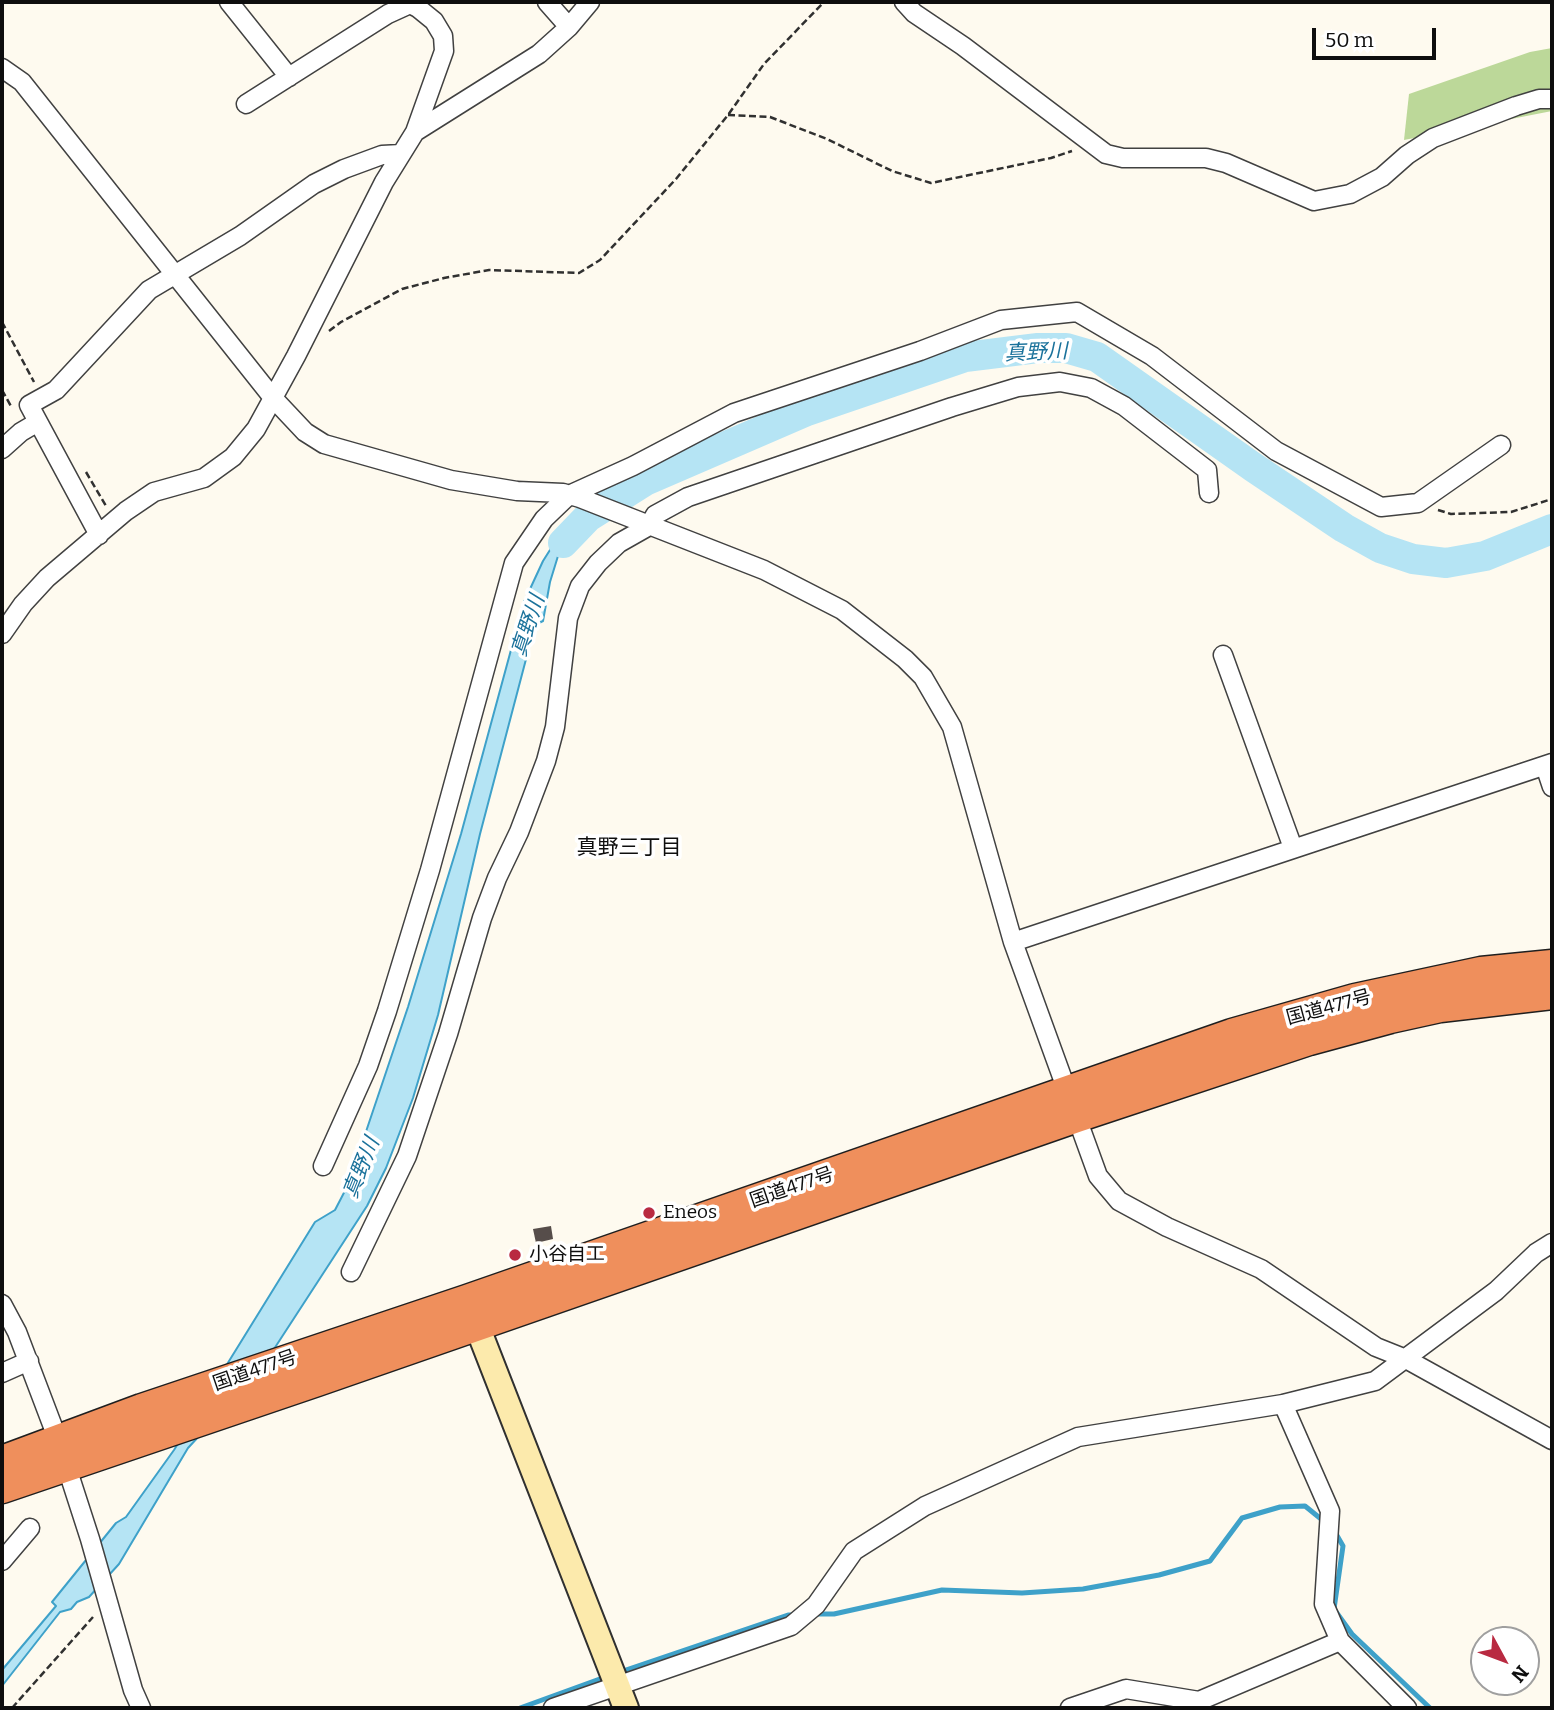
<!DOCTYPE html>
<meta charset="utf-8">
<style>
body{margin:0}
#map{position:relative;width:1554px;height:1710px;overflow:hidden;background:#fefaef;font-family:Bitter,serif}
canvas{display:block}
.frame{position:absolute;inset:0;border:4px solid #0e0e0e;pointer-events:none}
.north{position:absolute;left:1470px;top:1626px;width:70px;height:70px;box-sizing:border-box;background:#fff;border:2px solid #9f9f9f;border-radius:50%;rotate:131deg;font-size:19px;font-weight:700;line-height:28px;text-align:center;color:#0e0e0e}
.north::after{content:'';display:block;margin:auto;width:24px;height:32px;background:#b92a41;clip-path:polygon(50% 0,100% 100%,50% 72%,0 100%)}
.scale{position:absolute;left:1312px;top:28px;width:124px;height:32px;box-sizing:border-box;border:4px solid #0e0e0e;border-top:0;padding-left:9px;font-size:21px;line-height:24px;white-space:nowrap;color:#0e0e0e;-webkit-text-stroke:5px #fff;paint-order:stroke}
</style>
<div id="map">
<canvas width="1554" height="1710"></canvas>
<div class="frame"></div>
<div class="north">N</div>
<div class="scale">50 m</div>
</div>
<script>
const g = document.querySelector('canvas').getContext('2d');
g.lineJoin = 'round';
function fill(path, color) {
  g.fillStyle = color;
  g.fill(path, 'evenodd');
}
function poly(rows) {
  const path = new Path2D();
  for (const r of rows) {
    path.moveTo(r[0], r[1]);
    for (let i = 2; i < r.length; i += 2) path.lineTo(r[i], r[i + 1]);
  }
  return path;
}
function stroke(path, color, width, dash) {
  g.strokeStyle = color;
  g.lineWidth = width;
  g.lineCap = dash ? 'butt' : 'round';
  g.setLineDash(dash || []);
  g.stroke(path);
}
function drawText(font, color, halo, rows, align = 'center') {
  g.font = font + ' Bitter,"Noto Sans JP",serif';
  g.lineWidth = 7;
  g.setLineDash([]);
  g.textBaseline = 'middle';
  g.strokeStyle = halo;
  g.fillStyle = color;
  for (const [text, x, y, turn = 0] of rows) {
    g.save();
    g.translate(x, y);
    g.rotate((+turn || 0) * Math.PI / 180);
    g.textAlign = isNaN(turn) ? turn : align;
    if (halo) g.strokeText(text, 0, 0);
    g.fillText(text, 0, 0);
    g.restore();
  }
}
fill(poly([
 [1552,48,1552,111,1404,140,1409,94,1530,52]
]), '#bcd899');
const water = poly([
 [587,512,596,515,558,556,550,582,543,621,535,625,480,834,438,1015,413,1098,386,1168,367,1206,261,1369,188,1448,119,1564,89,1597,77,1602,71,1609,60,1612,2,1686,2,1670,56,1606,52,1602,116,1523,126,1517,174,1450,315,1222,335,1210,348,1185,408,1007,461,834,524,602,543,561,555,542,587,512]
]);
fill(water, '#b5e4f4');
stroke(water, '#3ea1c9', 2);
stroke(poly([
 [1335,1532,1343,1546,1334,1609,1352,1634,1430,1708],
 [814,1614,834,1614,942,1590,1022,1593,1083,1589,1159,1575,1210,1561,1242,1518,1280,1507,1305,1506,1326,1523],
 [620,1672,788,1615,797,1615],
 [520,1708,608,1676]
]), '#3ea1c9', 5);
stroke(poly([
 [563,543,588,517,645,481,807,411,965,357,1038,348,1066,348,1097,357,1253,467,1344,528,1380,548,1413,559,1446,563,1485,556,1552,529]
]), '#b5e4f4', 30);
fill(poly([
 [551,1226,553,1239,536,1243,533,1229]
]), '#564d4a');
const street = poly([
 [229,2,289,77],
 [547,2,569,27],
 [904,2,914,13,963,46,1106,154,1123,158,1206,158,1226,163,1314,201,1350,194,1382,177,1407,155,1433,138,1516,106,1539,99,1552,99],
 [2,68,22,82,273,398,305,432,324,444,451,480,517,491,563,493,580,498,764,570,842,610,905,659,923,677,952,727,1013,942,1098,1176,1119,1201,1167,1227,1261,1269,1376,1347,1406,1359,1552,1440],
 [246,104,388,14,410,4],
 [415,132,539,54,569,27,590,2],
 [2,449,21,432,38,422],
 [99,535,29,405,56,390,149,290,240,236,314,184,344,169,382,155,401,154],
 [2,634,23,604,47,578,126,511,154,492,204,478,233,457,256,429,296,356,384,182,415,132,444,51,443,36,434,21,418,8,406,2],
 [1223,655,1293,848],
 [1545,766,1552,787],
 [1013,942,1552,763],
 [323,1166,368,1066,387,1011,430,870,514,563,544,519,569,495,633,466,734,413,920,351,1001,320,1077,312,1152,356,1276,451,1381,507,1418,503,1501,445],
 [351,1272,407,1156,448,1034,482,918,497,878,519,832,546,761,555,727,568,618,580,586,598,563,619,543,649,526,655,515,688,497,952,407,1018,387,1060,382,1091,388,1124,406,1207,470,1209,493],
 [2,1304,17,1332,58,1440,90,1539,133,1690,141,1708],
 [2,1373,29,1361],
 [1283,1404,1330,1511,1324,1604,1340,1641,1407,1708],
 [2,1561,30,1528],
 [553,1708,791,1626,816,1605,854,1551,925,1506,1078,1437,1283,1404,1375,1381,1496,1291,1536,1253,1552,1243],
 [1070,1708,1126,1689,1199,1701,1340,1641]
]);
const secondary = poly([
 [470,1308,626,1708]
]);
const highway = poly([
 [2,1462,142,1410,467,1301,1232,1035,1355,1000,1481,973,1552,966],
 [2,1487,317,1380,1077,1116,1309,1039,1390,1017,1440,1006,1552,993]
]);
stroke(street, '#414141', 21);
stroke(secondary, '#303030', 28);
stroke(highway, '#1f1f1f', 35);
stroke(poly([
 [728,115,770,117,827,139,892,171,931,183,1051,158,1072,151],
 [2,322,34,382],
 [329,331,341,322,402,289,444,278,489,270,579,273,600,260,676,179,728,115,764,64,824,2],
 [2,390,12,408],
 [86,472,106,506],
 [1438,510,1451,514,1511,512,1552,499],
 [12,1708,93,1617]
]), '#303030', 2.5, [7, 3.5]);
stroke(street, '#fff', 18);
stroke(secondary, '#fceaac', 24);
stroke(highway, '#ef8f5c', 32);
for (const [x, y, r, color] of [
 [649,1213,7,"#b92a41"],
 [515,1255,7,"#b92a41"]
]) {
  const dot = new Path2D();
  dot.arc(x, y, r, 0, 2 * Math.PI);
  g.fillStyle = color;
  g.fill(dot);
  stroke(dot, '#fff', 2.5);
}
drawText('19px', '#0e0e0e', '#fff', [
 ["国道477号",1329,1008,-15],
 ["国道477号",792,1188,-19],
 ["国道477号",255,1371,-19]
]);
drawText('19px', '#0e0e0e', '#fff', [
 ["Eneos",663,1213],
 ["小谷自工",529,1255]
], 'left');
drawText('italic 21px', '#1b729b', '#fff', [
 ["真野川",1036,353,-2],
 ["真野川",529,626,-72],
 ["真野川",362,1168,-68]
]);
drawText('21px', '#0e0e0e', '#fff', [
 ["真野三丁目",629,848]
]);
</script>
